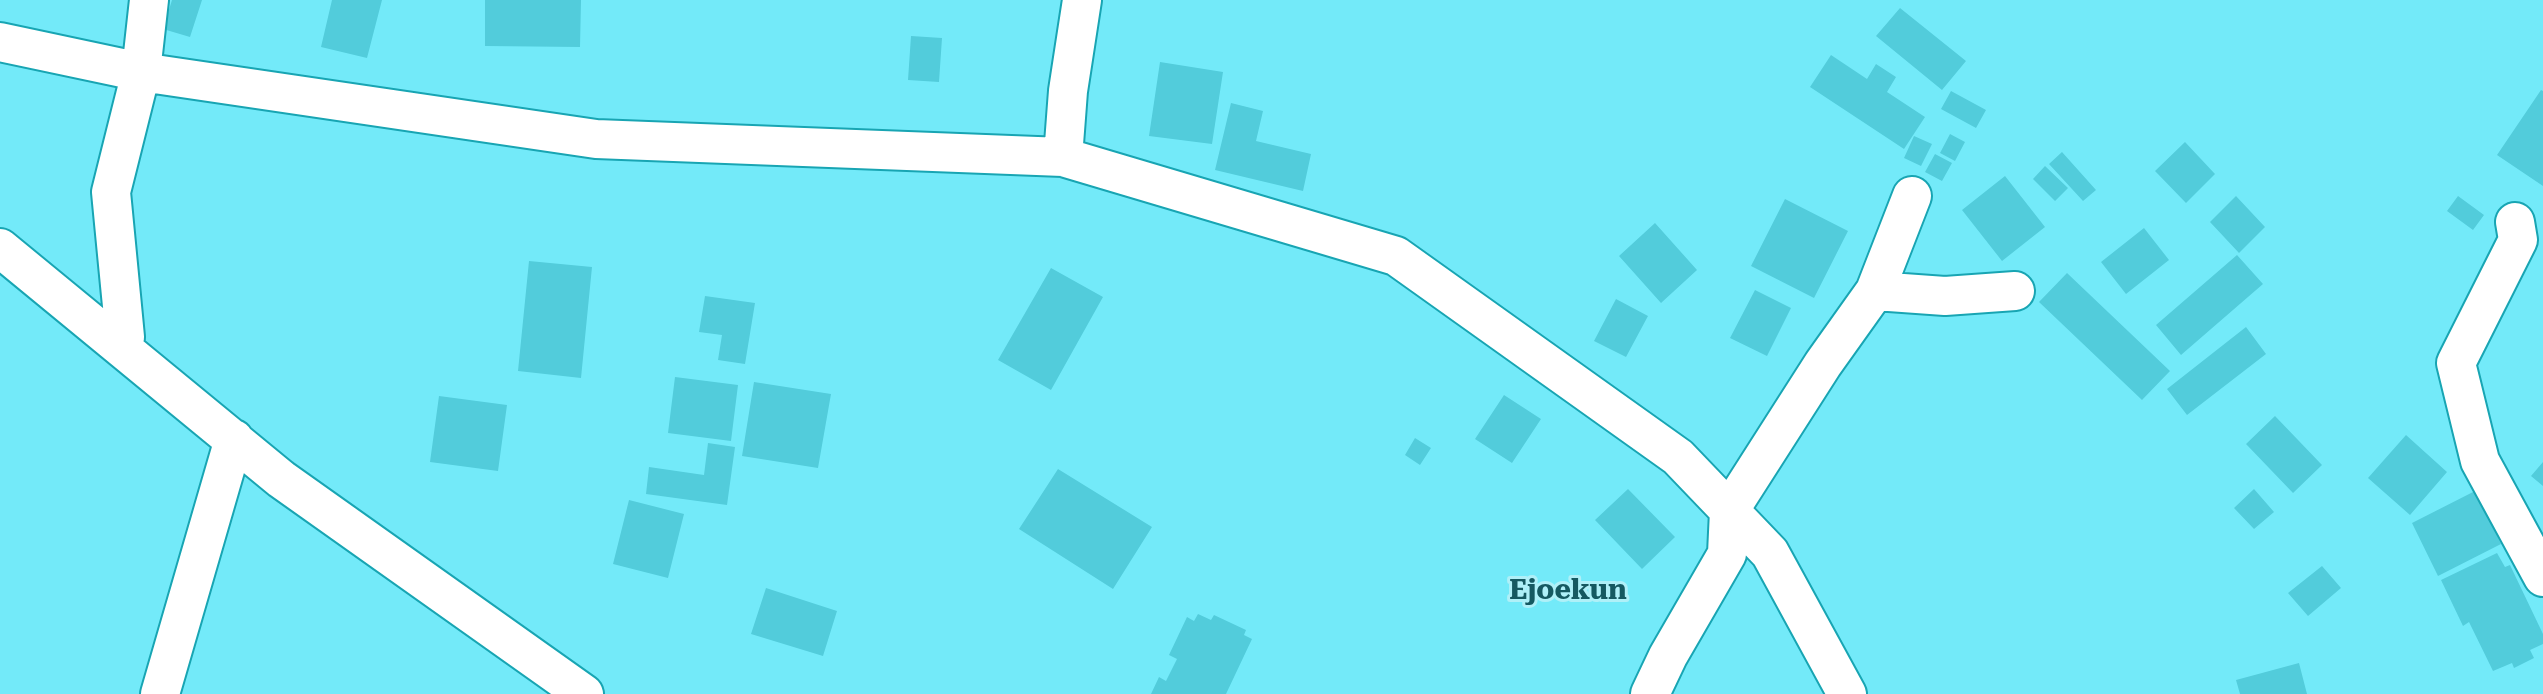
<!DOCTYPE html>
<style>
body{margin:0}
canvas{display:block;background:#73eaf9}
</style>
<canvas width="2543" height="694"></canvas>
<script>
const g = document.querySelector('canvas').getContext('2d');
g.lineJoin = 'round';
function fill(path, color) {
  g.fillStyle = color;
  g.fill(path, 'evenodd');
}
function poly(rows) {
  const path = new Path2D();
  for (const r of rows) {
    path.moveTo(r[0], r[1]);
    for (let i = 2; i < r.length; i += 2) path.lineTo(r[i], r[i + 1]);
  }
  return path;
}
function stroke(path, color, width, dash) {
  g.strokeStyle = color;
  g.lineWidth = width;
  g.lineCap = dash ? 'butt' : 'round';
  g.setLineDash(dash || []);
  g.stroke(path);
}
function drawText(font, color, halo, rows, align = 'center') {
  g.font = font + ' "Roboto Serif",serif';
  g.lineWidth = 6;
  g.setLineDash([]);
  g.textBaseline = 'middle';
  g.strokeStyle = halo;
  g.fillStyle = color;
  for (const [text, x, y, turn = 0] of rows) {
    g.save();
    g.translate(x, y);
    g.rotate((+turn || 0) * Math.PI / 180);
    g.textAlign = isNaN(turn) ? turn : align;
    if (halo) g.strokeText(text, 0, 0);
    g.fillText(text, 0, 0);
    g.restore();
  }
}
fill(poly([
 [172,0,202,0,190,37,163,29],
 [332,0,382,0,367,58,321,47],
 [485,0,581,0,580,47,485,46],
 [1900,8,1966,61,1942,90,1876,36],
 [911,36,942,38,939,82,908,80],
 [1831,55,1867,79,1876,64,1896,77,1887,92,1925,117,1904,149,1810,87],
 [1160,62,1223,72,1212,144,1149,136],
 [2541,90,2543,91,2543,186,2497,155],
 [1951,91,1986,110,1976,128,1941,109],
 [1231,103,1263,111,1256,141,1311,154,1303,191,1215,170],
 [1950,134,1965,142,1955,161,1940,153],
 [1914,136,1932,144,1921,166,1904,158],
 [2185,142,2215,174,2186,203,2155,171],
 [2062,152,2096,190,2083,201,2049,164],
 [1935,154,1952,163,1942,181,1925,172],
 [2045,166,2068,188,2055,201,2033,179],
 [2005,176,2045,227,2002,261,1962,210],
 [2236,196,2265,227,2239,253,2210,222],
 [2458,196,2484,215,2473,230,2447,211],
 [1785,199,1848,231,1814,298,1751,266],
 [1655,223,1697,270,1661,303,1619,256],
 [2144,228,2169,260,2126,294,2101,262],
 [2237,255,2263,284,2181,355,2156,325],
 [529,261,592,267,581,378,518,371],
 [1051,268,1103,297,1051,390,998,360],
 [2067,273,2170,371,2142,400,2039,302],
 [1755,290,1791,308,1767,356,1730,338],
 [705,296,755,303,745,364,718,360,722,335,699,332],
 [1616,299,1648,316,1626,357,1594,341],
 [2246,327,2266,354,2187,415,2167,389],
 [675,377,738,385,731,441,668,433],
 [754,382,831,394,818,468,742,456],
 [1504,395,1541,419,1512,463,1475,439],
 [439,396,507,405,498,471,430,462],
 [2275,416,2322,465,2293,493,2246,444],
 [2406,435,2447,472,2410,515,2368,478],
 [1415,438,1431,448,1420,465,1405,455],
 [708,443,735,447,727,505,646,494,649,467,704,475],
 [2543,462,2543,486,2531,476],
 [1058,469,1152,527,1113,589,1019,529],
 [1628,489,1675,537,1642,569,1595,520],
 [2254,489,2274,512,2254,529,2234,508],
 [2475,491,2501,544,2438,576,2412,523],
 [629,500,684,514,668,578,613,564],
 [2497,553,2505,567,2510,565,2543,634,2543,644,2530,650,2534,658,2514,668,2512,663,2493,671,2469,622,2463,626,2441,580],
 [2322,566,2341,588,2308,616,2288,593],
 [766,588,837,611,823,656,751,634],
 [1198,614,1211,620,1214,615,1246,630,1244,635,1252,639,1226,694,1151,694,1159,677,1166,681,1177,659,1169,655,1187,617,1194,621],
 [2299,663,2307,694,2240,694,2236,680]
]), '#52ccdb');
const minor = poly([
 [0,42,141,72,596,139,1063,157,1396,256,1678,457,1770,553,1847,694],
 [1063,157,1068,91,1082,0],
 [2515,222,2518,240,2456,363,2480,461,2543,577],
 [0,248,281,479,584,694],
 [1875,291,1945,296,2015,291],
 [122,348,125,337,111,192,141,72,149,0],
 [160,694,234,439],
 [1650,694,1668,656,1727,554,1729,511,1823,364,1875,291,1912,196]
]);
stroke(minor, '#18a5b3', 42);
stroke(minor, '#fff', 38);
drawText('bold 28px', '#155961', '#aff0f8', [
 ["Ejoekun",1568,591]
]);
</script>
